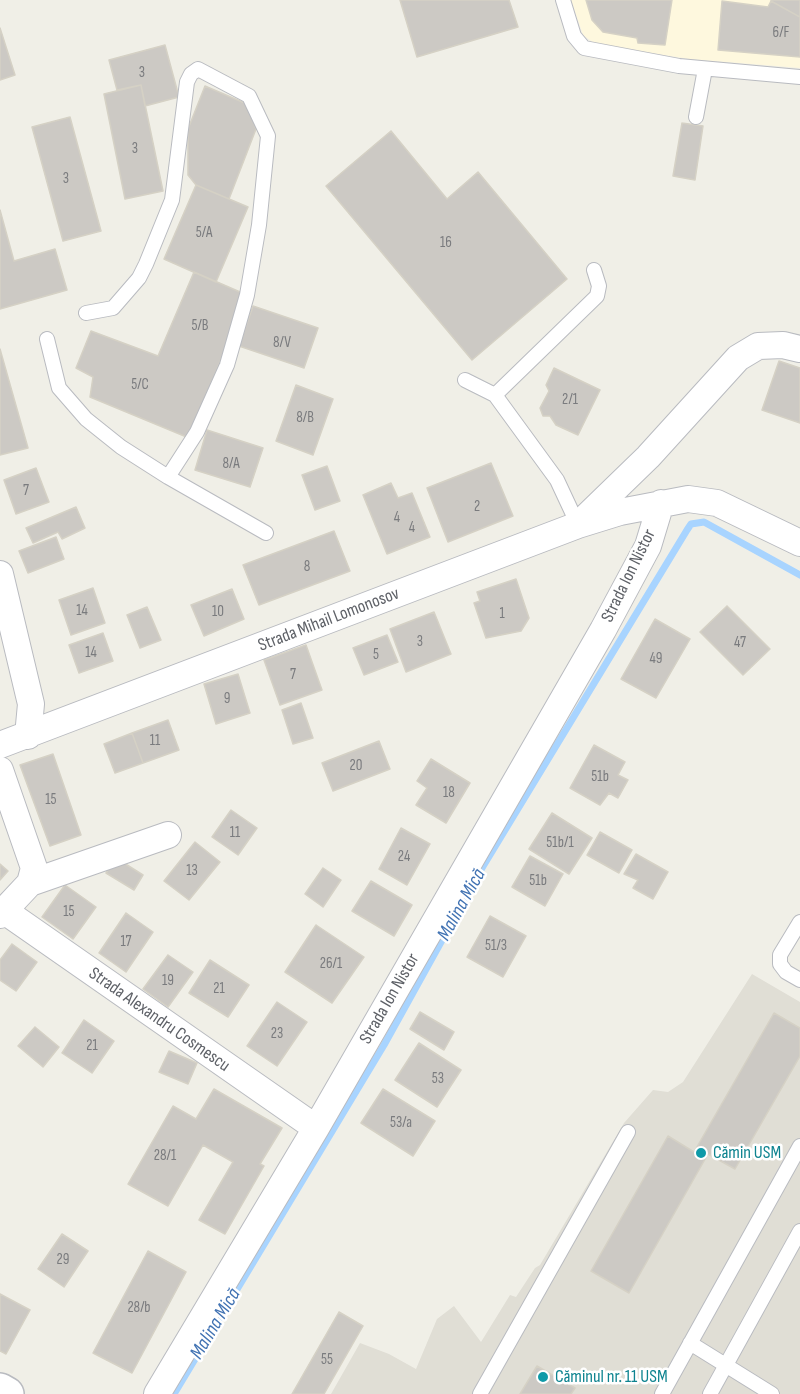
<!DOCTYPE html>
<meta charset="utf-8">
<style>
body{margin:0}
canvas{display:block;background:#f0efe7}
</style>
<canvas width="800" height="1394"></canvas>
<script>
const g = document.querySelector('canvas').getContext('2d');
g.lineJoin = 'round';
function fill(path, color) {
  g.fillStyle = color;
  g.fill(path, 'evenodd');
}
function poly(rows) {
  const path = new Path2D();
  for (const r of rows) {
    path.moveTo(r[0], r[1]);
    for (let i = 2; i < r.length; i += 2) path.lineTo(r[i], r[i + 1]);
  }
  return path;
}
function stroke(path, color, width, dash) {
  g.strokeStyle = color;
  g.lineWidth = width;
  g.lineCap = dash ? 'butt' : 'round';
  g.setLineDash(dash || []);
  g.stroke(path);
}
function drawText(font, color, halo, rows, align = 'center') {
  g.font = font + ' "Sofia Sans Condensed",sans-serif';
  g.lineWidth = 5;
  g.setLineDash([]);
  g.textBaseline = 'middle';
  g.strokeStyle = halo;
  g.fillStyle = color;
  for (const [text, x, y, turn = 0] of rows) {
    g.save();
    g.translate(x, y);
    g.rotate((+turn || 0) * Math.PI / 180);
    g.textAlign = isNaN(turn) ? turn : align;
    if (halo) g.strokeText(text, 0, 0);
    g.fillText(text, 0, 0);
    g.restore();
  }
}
fill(poly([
 [571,0,800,0,800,68,689,59,595,44,583,35]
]), '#fef8de');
fill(poly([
 [752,974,800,1002,800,1394,331,1394,360,1343,389,1354,416,1369,437,1319,454,1306,481,1342,510,1295,516,1297,535,1268,540,1265,624,1123,653,1090,668,1092,683,1082]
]), '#e0ded5');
stroke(poly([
 [174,1394,384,1045,482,868,687,530,691,524,704,522,800,575]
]), '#a8d4ff', 7);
const building = poly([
 [400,0,509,0,518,27,417,57,400,0],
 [586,0,672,0,665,45,638,43,637,38,603,32,592,20,586,0],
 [800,0,800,17,771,1,771,0,800,0],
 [722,1,768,7,771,1,800,17,800,57,718,50,722,1],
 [0,28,15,75,0,80,0,28],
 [165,45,179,97,145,106,141,85,117,90,109,60,165,45],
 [141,85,163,191,125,199,104,94,141,85],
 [205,86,247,104,256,129,229,199,196,185,188,175,188,129,205,86],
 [70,117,101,231,63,241,32,127,70,117],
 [682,123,703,126,695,180,673,176,682,123],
 [391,131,447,199,478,172,567,279,472,360,326,186,391,131],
 [196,185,248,207,216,282,164,259,196,185],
 [0,210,14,261,55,249,67,290,0,309,0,210],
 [194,272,247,295,189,438,90,397,93,377,76,368,91,331,158,356,194,272],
 [253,306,318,328,304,368,239,346,253,306],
 [0,349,28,448,0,455,0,349],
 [779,361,800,368,800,423,762,410,779,361],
 [554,368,600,390,578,435,556,425,550,416,543,416,540,408,549,391,546,385,554,368],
 [296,385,333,399,313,455,276,441,296,385],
 [207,430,263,448,250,487,195,470,207,430],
 [491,463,513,516,448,542,427,488,491,463],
 [327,466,340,501,315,510,302,475,327,466],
 [36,468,49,502,16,514,4,480,36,468],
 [391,483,398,498,412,493,430,537,387,554,363,495,391,483],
 [76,507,85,528,62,539,58,532,33,543,26,528,76,507],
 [334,531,350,571,259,605,243,565,334,531],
 [56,537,64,559,28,573,19,551,56,537],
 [516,579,529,618,521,631,486,638,474,603,480,601,477,592,516,579],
 [93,588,105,623,71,635,59,600,93,588],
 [232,589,244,619,204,636,191,605,232,589],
 [727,606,770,649,743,675,700,632,727,606],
 [147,607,161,640,140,648,127,615,147,607],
 [434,612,451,654,406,672,390,629,434,612],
 [655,619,690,639,656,698,621,679,655,619],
 [103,633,113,661,79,673,69,645,103,633],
 [387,635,398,662,364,675,353,648,387,635],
 [306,645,322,690,280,705,264,660,306,645],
 [238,674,250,713,216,724,204,684,238,674],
 [301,703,313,738,293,744,282,710,301,703],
 [168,720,179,750,143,763,132,733,168,720],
 [132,733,143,763,115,773,104,744,132,733],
 [379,741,390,769,333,791,322,763,379,741],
 [594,745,625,762,618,775,628,780,618,798,609,793,600,805,570,788,594,745],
 [53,754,81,835,50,846,20,765,53,754],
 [431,759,470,783,446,823,416,805,427,788,417,781,431,759],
 [231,810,257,828,238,855,212,837,231,810],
 [552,813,592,838,569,874,529,849,552,813],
 [401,828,430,844,407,885,379,869,401,828],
 [600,832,632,850,619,873,587,855,600,832],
 [195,842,220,862,189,900,164,881,195,842],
 [636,854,668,872,653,899,633,888,638,880,624,874,636,854],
 [530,856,563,874,545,906,512,887,530,856],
 [116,858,143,875,134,890,106,873,116,858],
 [0,864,8,871,0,880,0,864],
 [323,868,341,880,323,907,305,894,323,868],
 [371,881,412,905,394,936,352,911,371,881],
 [65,885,96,907,73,939,42,917,65,885],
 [126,913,153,932,126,972,99,953,126,913],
 [490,916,526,936,503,977,467,957,490,916],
 [316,925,364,957,332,1003,285,972,316,925],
 [12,944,37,962,16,991,0,980,0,960,12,944],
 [168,955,193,972,168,1007,143,989,168,955],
 [210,960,249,985,228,1017,189,993,210,960],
 [277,1002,307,1022,277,1066,247,1046,277,1002],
 [420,1012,454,1032,444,1050,410,1029,420,1012],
 [774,1013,800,1028,800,1056,735,1169,708,1154,629,1293,591,1271,668,1136,694,1152,774,1013],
 [84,1020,114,1041,92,1073,62,1053,84,1020],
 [35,1027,59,1047,43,1067,18,1046,35,1027],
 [419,1043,461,1070,437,1107,395,1080,419,1043],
 [169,1051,197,1063,188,1084,159,1072,169,1051],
 [214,1089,282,1128,260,1164,264,1166,225,1234,199,1220,233,1162,203,1145,168,1206,128,1184,173,1106,196,1119,214,1089],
 [383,1089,435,1121,413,1156,361,1123,383,1089],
 [62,1234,88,1251,64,1287,38,1269,62,1234],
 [148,1251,186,1272,132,1373,93,1353,148,1251],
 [0,1294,30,1310,6,1354,0,1351,0,1294],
 [339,1312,363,1326,324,1394,292,1394,339,1312],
 [537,1366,575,1388,571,1394,520,1394,537,1366]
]);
fill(building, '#ccc9c4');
stroke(building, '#d5d1c5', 1.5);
const service = poly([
 [563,0,574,36,584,48,679,66,800,77],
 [696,117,705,69],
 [86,313,113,308,139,278,146,264,172,200,187,82,191,74,198,69,249,96,268,136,259,225,247,295,227,365,197,432,168,477],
 [47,339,59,388,86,419,121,447,168,477,266,533],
 [465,380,495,395],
 [578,525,557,480,495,395,597,296,599,286,594,270],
 [800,922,780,955,780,964,786,972,800,980],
 [690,1343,772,1394],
 [480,1394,628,1132],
 [662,1394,800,1146],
 [710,1394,800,1231]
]);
const minor = poly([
 [583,520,648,457,738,358,758,346,783,345,800,349],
 [0,574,31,704,28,736],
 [0,745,578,525,620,512,688,499,717,503,800,543],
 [0,770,34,868,30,883,0,915],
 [30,883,168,835],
 [3,910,316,1128],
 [157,1394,316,1128,603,630,648,546,661,503]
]);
const tertiary = poly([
 [0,1390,7,1394]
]);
stroke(service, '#b9bbc0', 16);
stroke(minor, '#b9bbc0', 28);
stroke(tertiary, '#b9bbc0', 36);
stroke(service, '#fff', 14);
stroke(minor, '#fff', 26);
stroke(tertiary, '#fff', 33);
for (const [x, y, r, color] of [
 [701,1153,6,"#0f9aa8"],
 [543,1377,6,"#0f9aa8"]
]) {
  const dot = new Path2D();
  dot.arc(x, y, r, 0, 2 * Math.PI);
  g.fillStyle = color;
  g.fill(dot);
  stroke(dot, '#fff', 2);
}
drawText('15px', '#7a7b7e', null, [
 ["6/F",781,33],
 ["3",142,73],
 ["3",135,149],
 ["3",66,179],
 ["5/A",204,233],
 ["16",446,243],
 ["5/B",200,326],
 ["8/V",282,343],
 ["5/C",140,385],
 ["2/1",570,400],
 ["8/B",305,418],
 ["8/A",231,464],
 ["7",26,491],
 ["2",477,507],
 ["4",397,518],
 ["4",412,528],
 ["8",307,567],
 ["14",82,611],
 ["10",218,612],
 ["1",502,614],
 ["3",420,642],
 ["47",740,643],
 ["14",91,653],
 ["5",376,655],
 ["49",656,659],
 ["7",293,675],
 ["9",227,699],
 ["11",155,741],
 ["20",356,766],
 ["51b",600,777],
 ["18",449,793],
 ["15",51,800],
 ["11",235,833],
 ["51b/1",560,843],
 ["24",404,857],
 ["13",192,871],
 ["51b",538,881],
 ["15",69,912],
 ["17",126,942],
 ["51/3",496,946],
 ["26/1",331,964],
 ["19",168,981],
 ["21",219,989],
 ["23",277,1034],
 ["21",92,1046],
 ["53",438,1079],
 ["53/a",401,1123],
 ["28/1",165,1156],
 ["29",63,1260],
 ["28/b",139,1308],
 ["55",327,1360]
]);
drawText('18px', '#5e6167', '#fff', [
 ["Strada Ion Nistor",629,576,-64],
 ["Strada Mihail Lomonosov",329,620,-21],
 ["Strada Ion Nistor",390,999,-60],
 ["Strada Alexandru Cosmescu",159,1020,35]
]);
drawText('18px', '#0d838f', '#fff', [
 ["Cămin USM",713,1153],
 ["Căminul nr. 11 USM",555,1377]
], 'left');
drawText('italic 20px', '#4273b3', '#fff', [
 ["Malina Mică",462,905,-61],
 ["Malina Mică",216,1324,-59]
]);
</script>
